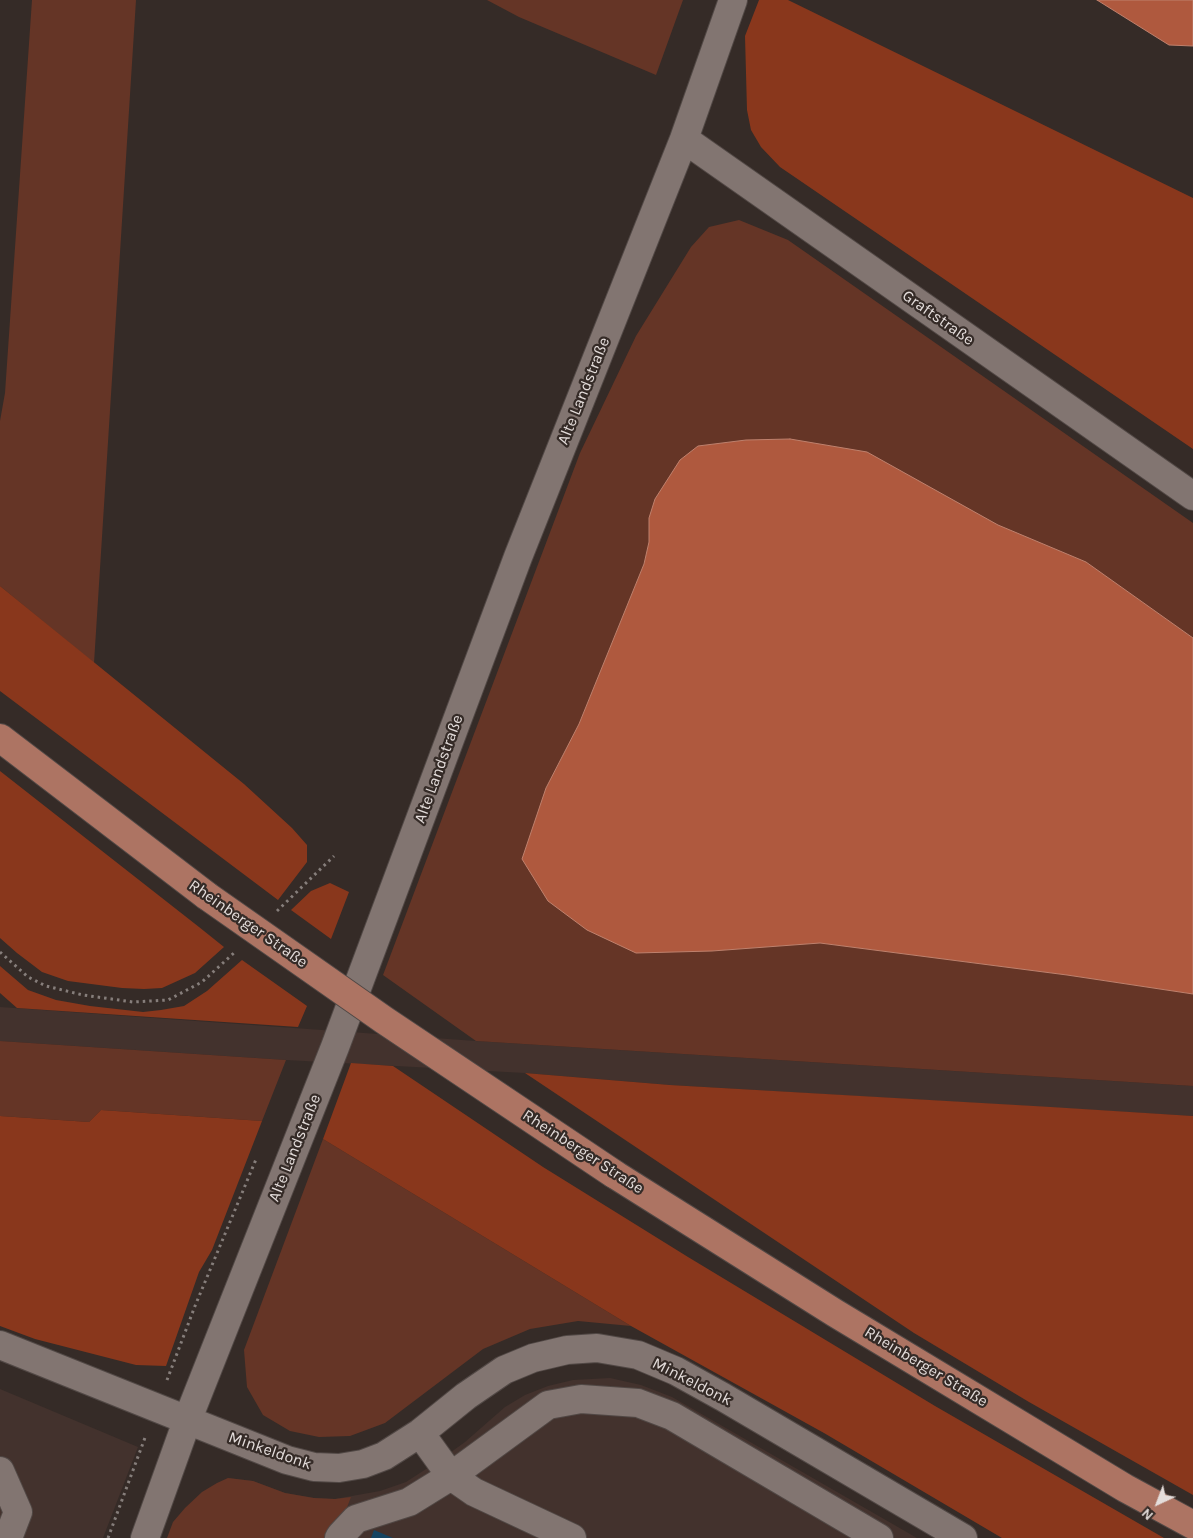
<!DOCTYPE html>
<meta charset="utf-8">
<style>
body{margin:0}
#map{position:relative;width:1193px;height:1538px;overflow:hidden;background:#352b27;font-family:Karla,sans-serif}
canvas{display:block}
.north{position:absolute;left:1133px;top:1478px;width:50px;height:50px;-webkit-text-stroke:4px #352b27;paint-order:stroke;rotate:223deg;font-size:14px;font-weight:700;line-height:20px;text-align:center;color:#e4dddb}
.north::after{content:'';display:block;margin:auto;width:18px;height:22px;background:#e4dddb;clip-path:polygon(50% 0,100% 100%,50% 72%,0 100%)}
</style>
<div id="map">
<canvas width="1193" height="1538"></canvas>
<div class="north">N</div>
</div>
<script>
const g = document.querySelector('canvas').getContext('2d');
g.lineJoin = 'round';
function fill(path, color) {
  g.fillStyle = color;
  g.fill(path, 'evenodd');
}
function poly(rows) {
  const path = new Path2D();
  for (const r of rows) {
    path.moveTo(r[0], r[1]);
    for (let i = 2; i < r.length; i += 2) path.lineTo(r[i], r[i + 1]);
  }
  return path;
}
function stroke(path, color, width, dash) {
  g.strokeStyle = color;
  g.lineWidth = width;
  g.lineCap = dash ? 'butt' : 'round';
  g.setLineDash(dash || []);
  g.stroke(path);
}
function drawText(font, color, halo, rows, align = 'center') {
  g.font = font + ' Karla,sans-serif';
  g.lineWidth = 4.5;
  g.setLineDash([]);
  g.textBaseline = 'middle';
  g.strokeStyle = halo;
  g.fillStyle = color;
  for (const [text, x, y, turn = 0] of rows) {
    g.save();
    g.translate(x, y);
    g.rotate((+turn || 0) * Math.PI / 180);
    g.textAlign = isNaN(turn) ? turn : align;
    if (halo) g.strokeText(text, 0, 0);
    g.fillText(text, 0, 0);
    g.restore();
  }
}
fill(poly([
 [0,1007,476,1041,1193,1086,1193,1116,670,1085,525,1073,286,1060,0,1041],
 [610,1378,641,1385,672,1397,917,1538,196,1538,228,1478,253,1481,285,1493,314,1498,335,1499,380,1491,406,1482,440,1460,465,1442,505,1407,525,1395,548,1386,573,1380],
 [0,1389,138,1447,103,1538,0,1538]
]), '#43322d');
fill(poly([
 [32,0,136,0,94,663,0,586,0,421,5,393],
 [487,0,683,0,656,75,519,17],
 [739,220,788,240,1193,523,1193,638,1086,562,790,439,746,440,698,446,649,518,649,542,644,564,579,724,546,788,712,951,820,943,1067,975,1193,994,1193,1086,476,1041,383,975,580,453,636,336,691,247,709,227],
 [0,1041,286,1060,262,1121,101,1110,89,1122,0,1116],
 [323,1139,631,1326,578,1321,530,1329,483,1349,385,1423,350,1436,319,1437,290,1431,263,1415,247,1387,244,1350],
 [228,1478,253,1481,285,1493,314,1498,335,1499,351,1497,335,1538,167,1538,173,1522,185,1508,202,1492,217,1483]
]), '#653526');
fill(poly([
 [759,0,788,0,1193,198,1193,449,780,167,761,147,751,130,747,110,745,36],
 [0,586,244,784,292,828,307,845,307,862,278,900,0,691],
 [0,771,199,927,224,947,195,973,162,988,144,989,122,988,68,981,42,972,17,953,0,938],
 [330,883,349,892,331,939,291,910,311,891],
 [242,960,307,1006,298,1027,17,1008,0,993,0,966,28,990,56,1000,90,1006,143,1012,161,1010,184,1006,207,991],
 [351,1063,393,1066,543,1167,688,1257,935,1406,1164,1538,1002,1538,824,1433,631,1326,323,1139],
 [525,1073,670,1085,1051,1107,1193,1116,1193,1495,1029,1402,914,1333],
 [101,1110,262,1121,212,1250,199,1272,166,1366,136,1365,35,1339,0,1326,0,1116,89,1122]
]), '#89371c');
const water = poly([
 [1097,0,1193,0,1193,46,1169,45,1097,0],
 [790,439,867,452,998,525,1086,562,1193,638,1193,994,1067,975,820,943,712,951,636,953,587,930,548,901,522,859,546,788,579,724,644,564,649,542,649,518,655,499,680,460,698,446,746,440,790,439]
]);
fill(water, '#af593e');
stroke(water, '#bf816d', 1);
fill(poly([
 [374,1530,393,1538,371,1538]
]), '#154562');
const minor = poly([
 [684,139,1193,496],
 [0,1345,287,1460,314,1467,339,1468,363,1464,384,1456,420,1433,466,1396,504,1370,533,1358,567,1350,597,1348,638,1355,676,1371,723,1397,963,1538],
 [420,1433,451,1476,474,1492,572,1538],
 [0,1471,18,1512,8,1538],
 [145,1538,187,1421,335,1047,518,557,684,139,733,0],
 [339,1538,341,1535,356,1519,409,1502,451,1476,548,1405,581,1399,638,1403,672,1416,879,1538]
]);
const major = poly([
 [0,738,207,896],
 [614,1174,835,1313,1125,1488,1193,1525]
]);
stroke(minor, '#514845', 30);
stroke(major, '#514845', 30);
stroke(poly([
 [277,911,334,856],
 [0,952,28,977,46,986,83,995,133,1002,168,1000,202,982,235,952],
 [167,1380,195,1306,257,1157],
 [108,1538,146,1435]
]), '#867e7b', 3, [2.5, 4]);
stroke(minor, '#827571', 28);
stroke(major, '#ad7463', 28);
const majorBridge = poly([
 [207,896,384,1020,614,1174]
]);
stroke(majorBridge, '#514845', 30, []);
stroke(majorBridge, '#ad7463', 28);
drawText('16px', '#e4dddb', '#352b27', [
 ["Graftstraße",938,318,35],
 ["Alte Landstraße",584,391,-68],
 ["Alte Landstraße",439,769,-70],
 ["Rheinberger Straße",248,924,35],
 ["Alte Landstraße",295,1148,-68],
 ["Rheinberger Straße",583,1152,33],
 ["Rheinberger Straße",926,1367,31],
 ["Minkeldonk",692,1382,27],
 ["Minkeldonk",270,1451,19]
]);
</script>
